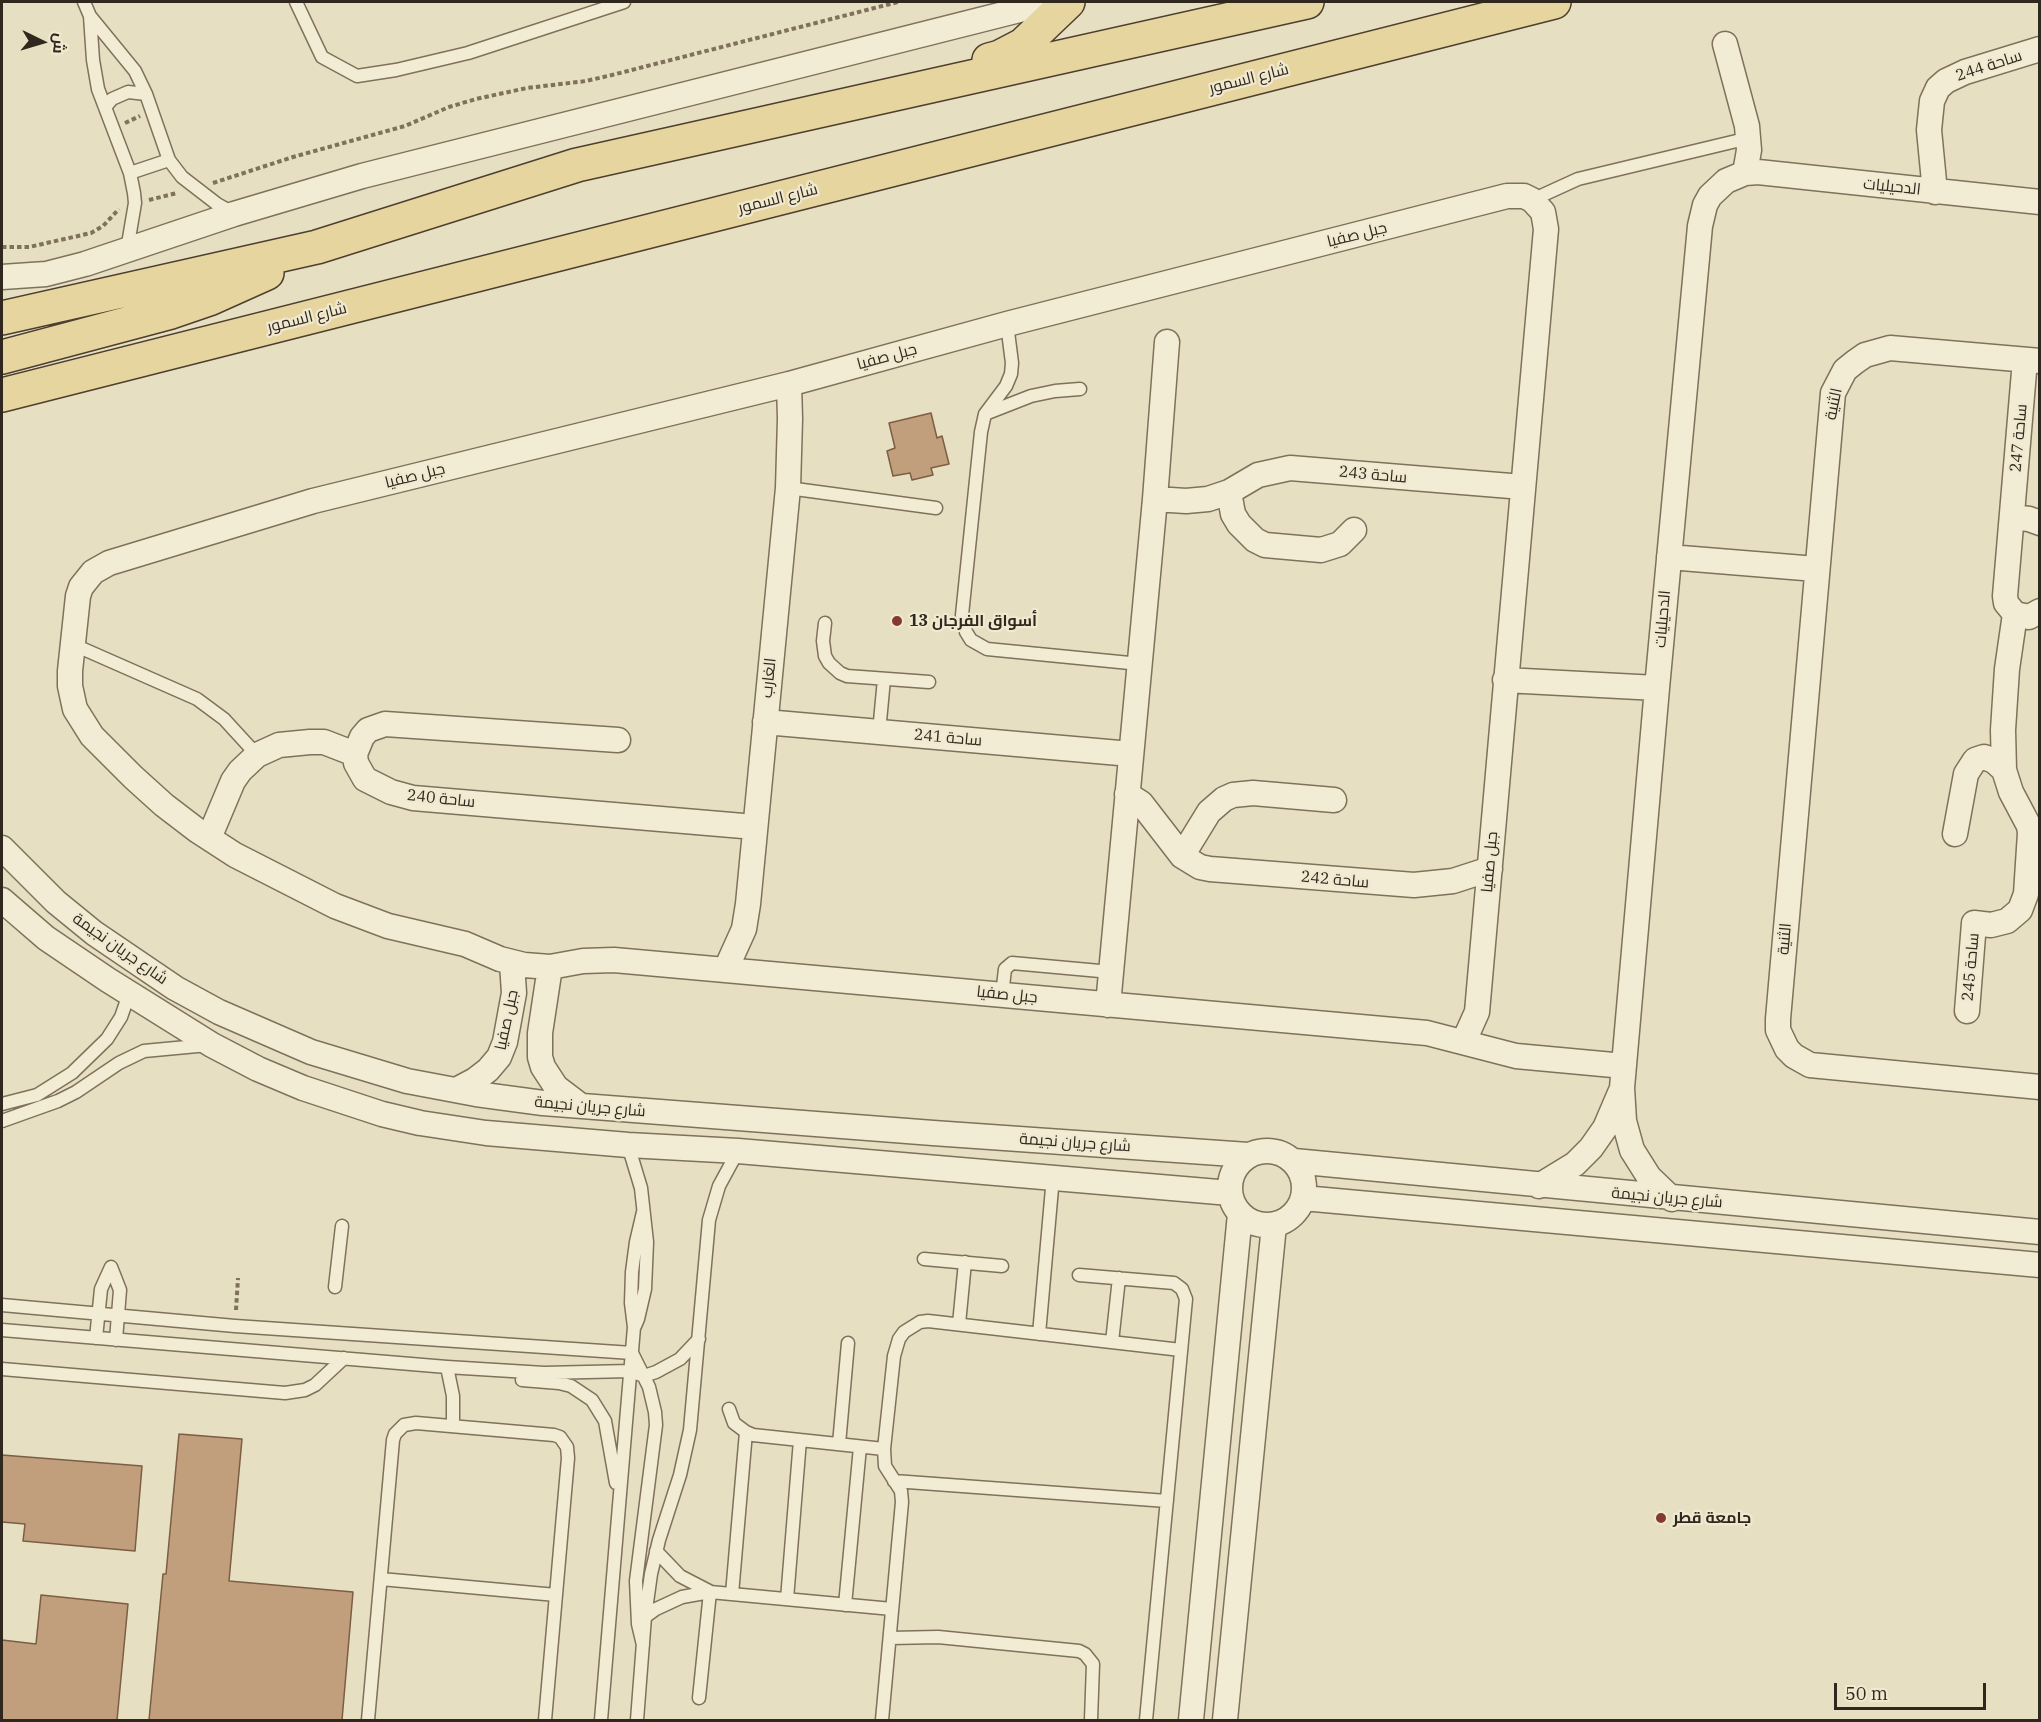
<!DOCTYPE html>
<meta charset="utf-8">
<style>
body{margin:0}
#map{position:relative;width:2041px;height:1722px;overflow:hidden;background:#e7dfc2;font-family:"IBM Plex Serif",Cairo,serif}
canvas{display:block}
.frame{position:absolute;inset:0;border:3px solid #30281e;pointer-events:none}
.north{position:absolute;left:12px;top:12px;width:60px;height:60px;-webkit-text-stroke:4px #f0e9d0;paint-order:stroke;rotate:95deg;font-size:16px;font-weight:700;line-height:24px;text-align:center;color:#30281e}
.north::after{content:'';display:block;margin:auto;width:21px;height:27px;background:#30281e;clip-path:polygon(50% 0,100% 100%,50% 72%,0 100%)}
.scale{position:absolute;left:1834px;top:1683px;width:152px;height:27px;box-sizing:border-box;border:3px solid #30281e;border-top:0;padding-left:8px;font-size:18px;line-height:21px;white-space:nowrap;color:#30281e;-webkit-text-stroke:4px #f0e9d0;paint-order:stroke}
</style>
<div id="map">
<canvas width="2041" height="1722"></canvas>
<div class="frame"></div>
<div class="north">ش</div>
<div class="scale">50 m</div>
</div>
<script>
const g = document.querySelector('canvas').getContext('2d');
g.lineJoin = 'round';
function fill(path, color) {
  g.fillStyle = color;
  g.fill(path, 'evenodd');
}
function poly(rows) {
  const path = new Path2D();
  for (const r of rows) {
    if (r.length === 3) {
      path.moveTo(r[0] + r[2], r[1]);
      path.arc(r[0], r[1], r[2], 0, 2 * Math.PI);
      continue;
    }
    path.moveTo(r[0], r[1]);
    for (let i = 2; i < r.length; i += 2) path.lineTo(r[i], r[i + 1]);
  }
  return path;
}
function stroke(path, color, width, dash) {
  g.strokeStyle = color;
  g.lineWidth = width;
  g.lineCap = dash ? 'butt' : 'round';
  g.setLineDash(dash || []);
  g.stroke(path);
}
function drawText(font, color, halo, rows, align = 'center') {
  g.font = font + ' "IBM Plex Serif",Cairo,serif';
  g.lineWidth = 4.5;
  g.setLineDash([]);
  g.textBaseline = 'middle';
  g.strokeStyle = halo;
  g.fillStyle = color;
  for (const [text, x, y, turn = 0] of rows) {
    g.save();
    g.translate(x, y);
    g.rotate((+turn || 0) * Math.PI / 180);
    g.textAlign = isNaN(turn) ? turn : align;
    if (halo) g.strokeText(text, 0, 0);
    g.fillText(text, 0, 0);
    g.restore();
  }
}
const building = poly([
 [931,413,937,438,942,436,949,464,931,468,933,475,912,480,910,473,893,476,887,451,895,448,889,423,931,413],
 [179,1434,242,1439,229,1581,353,1592,342,1720,149,1720,163,1574,166,1574,179,1434],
 [2,1455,142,1466,135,1551,23,1541,25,1524,2,1522,2,1455],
 [41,1595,128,1604,117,1720,2,1720,2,1640,36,1644,41,1595]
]);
fill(building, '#c19e7c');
stroke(building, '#7b5e44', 1.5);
const service = poly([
 [84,2,90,16,93,60,98,89,130,173,134,193,135,203,127,250],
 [296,2,322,57,357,76,396,70,468,53,624,2],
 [90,16,135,71,146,94,169,160,182,177,217,204,233,213],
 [106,106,112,99,128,92,146,94],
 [130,173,169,160],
 [1532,200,1578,179,1749,138],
 [1007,324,1012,363,1011,374,1006,386,985,414,981,432,962,615,966,632,971,640,987,649,1140,664],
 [985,414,1031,396,1055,391,1080,389],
 [788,488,936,508],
 [825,623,823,641,825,656,829,663,840,673,847,676,929,682],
 [72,644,197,699,224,719,257,755],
 [879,732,884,679],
 [1002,995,1005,969,1012,963,1111,972],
 [2,1104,37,1095,72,1073,107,1039,121,1017,129,994],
 [2,1121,58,1101,76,1092,119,1063,144,1051,208,1045],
 [628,1145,641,1188,647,1242,645,1289,638,1319,635,1326],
 [924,1259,1002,1266],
 [1079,1275,1174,1283,1182,1289,1186,1299,1146,1720],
 [335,1287,342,1226],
 [2,1305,235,1326,632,1353,649,1387,655,1412,656,1425,636,1581,638,1624,643,1645],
 [959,1324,965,1262],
 [2,1330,447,1367,544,1373,630,1371,644,1376,656,1372,680,1359,699,1339],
 [1039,1334,1053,1177],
 [96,1338,101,1289,111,1267,120,1290,116,1340],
 [1112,1342,1119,1278],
 [447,1367,453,1396,453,1426],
 [2,1369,285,1393,305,1390,315,1385,344,1358],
 [522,1380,559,1383,571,1386,592,1400,605,1421,616,1483],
 [729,1409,734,1423,746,1432,753,1435,884,1449],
 [839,1444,848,1343],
 [894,1481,1167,1501],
 [656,1551,680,1576,709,1591],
 [381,1579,556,1595],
 [732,1594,746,1432],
 [787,1599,800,1440],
 [845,1605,860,1447],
 [645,1617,656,1609,682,1597,710,1592,892,1609],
 [890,1638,938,1637,1079,1651,1085,1654,1093,1664,1091,1720],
 [699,1698,710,1592],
 [368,1720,393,1440,395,1434,404,1425,416,1423,554,1435,560,1437,567,1447,568,1458,545,1720],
 [601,1720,634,1327,631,1303,632,1272,636,1242,643,1212],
 [637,1720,645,1617,651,1574,659,1540,680,1475,690,1430,709,1220,719,1186,738,1151],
 [882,1720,902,1502,901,1491,885,1466,884,1449,894,1356,899,1339,904,1332,920,1322,928,1321,1181,1350]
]);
const minor = poly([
 [1725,44,1747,126,1749,150,1745,173],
 [1935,192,1929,130,1932,101,1938,88,1946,81,1965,72,2040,49],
 [2,277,46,274,85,264,234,214,362,176,1051,2],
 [2025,360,2005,596,2006,603,2015,614,2029,617,2040,611],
 [2040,361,1890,348,1865,355,1855,362,1845,370,1833,393,1778,1019,1778,1030,1787,1049,1794,1056,1810,1065,2040,1087],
 [1229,492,1233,514,1239,524,1255,540,1265,545,1321,550,1340,544,1354,530],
 [1155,499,1186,501,1208,499,1229,492,1258,475,1290,468,1523,487],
 [2012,517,2029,519,2040,523],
 [1669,557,1816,569],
 [1505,680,1657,688],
 [765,722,1131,754],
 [618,740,385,724,368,730,362,737,355,754,356,763,365,779,391,792,413,798,755,827],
 [1127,794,1141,803,1182,856,1200,867,1210,869,1414,885,1453,881,1490,869],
 [1955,834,1966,774,1975,760,1984,757,1994,761,2004,770],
 [209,838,233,781,240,771,257,755,279,745,310,742,324,742,355,754],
 [2,848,56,902,94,933,175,988,219,1012,311,1052,407,1081,476,1094,543,1103,933,1133,1248,1155],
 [1182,856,1209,812,1224,799,1233,795,1253,793,1334,800],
 [2,900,46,938,108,980,212,1045,258,1069,303,1088,382,1114,420,1123,486,1133,628,1145,738,1151,1230,1193],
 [550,967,540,1033,540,1057,543,1067,556,1087,581,1106],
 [729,969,730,960,744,929,748,904,788,488,790,419,789,384],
 [1108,1005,1155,499,1167,342],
 [1967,1011,1974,923,1991,925,2007,921,2020,910,2026,894,2030,833,2029,826,2011,792,2004,770,2003,730,2007,669,2015,614],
 [1464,1041,1477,1012,1546,229,1543,212,1532,200,1524,196,1507,196,1007,324,789,384,313,501,109,563,93,572,81,587,78,596,70,671,70,686,75,709,92,736,133,777,164,805,198,831,235,855,335,906,388,926,465,944,500,959,524,965,550,967,583,961,614,960,1427,1033,1516,1056,1624,1066],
 [456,1090,475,1080,488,1070,499,1057,505,1042,514,993,512,963],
 [1267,1188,37],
 [1294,1161,2040,1232],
 [1539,1186,1575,1164,1591,1148,1605,1128,1620,1093],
 [1303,1198,2040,1265],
 [1672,1199,1649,1177,1632,1150,1624,1121,1622,1088,1657,688,1700,226,1705,205,1710,196,1726,181,1745,173,1758,172,2040,202],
 [1191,1720,1240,1214],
 [1225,1720,1274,1225]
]);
const primary = poly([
 [989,60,1000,57,1023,45,1068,2],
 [2,318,317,247,577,165,1307,2],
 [2,357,171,312,209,299,267,273],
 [2,395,1554,2]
]);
stroke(service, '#7f715b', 15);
stroke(minor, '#7f715b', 27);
stroke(primary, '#4d3f2f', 36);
stroke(poly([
 [125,123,140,116],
 [213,183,293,157,405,126,449,107,476,99,527,88,586,81,612,75,898,2],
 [149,200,177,193],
 [2,247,29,247,91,233,103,226,119,209],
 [236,1310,238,1278]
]), '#7f715b', 4, [4.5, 3]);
stroke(service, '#f3ecd4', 12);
stroke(minor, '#f3ecd4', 24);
stroke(primary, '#e6d59e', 33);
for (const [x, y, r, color] of [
 [897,621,6,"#863833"],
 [1661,1518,6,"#863833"]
]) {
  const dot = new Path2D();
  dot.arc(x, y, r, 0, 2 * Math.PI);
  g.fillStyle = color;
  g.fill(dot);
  stroke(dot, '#f0e9d0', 2);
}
drawText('16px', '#30281e', '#f0e9d0', [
 ["ساحة 244",1989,66,-18],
 ["شارع السمور",1249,79,-14],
 ["الدحيليات",1892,187,6],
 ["شارع السمور",778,199,-14],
 ["جبل صفيا",1357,235,-14],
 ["شارع السمور",307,318,-14],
 ["جبل صفيا",887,357,-15],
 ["الثنية",1834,404,-78],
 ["ساحة 247",2019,438,-85],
 ["ساحة 243",1373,475,5],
 ["جبل صفيا",415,476,-14],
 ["الدحيليات",1663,619,-85],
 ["الغارب",769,678,-84],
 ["ساحة 241",948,738,5],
 ["ساحة 240",441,799,6],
 ["جبل صفيا",1490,862,-85],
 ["ساحة 242",1335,880,5],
 ["الثنية",1785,939,-85],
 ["شارع جريان نجيمة",120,949,35],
 ["ساحة 245",1971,967,-85],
 ["جبل صفيا",1007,995,6],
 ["جبل صفيا",507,1020,-78],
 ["شارع جريان نجيمة",590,1107,5],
 ["شارع جريان نجيمة",1075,1143,4],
 ["شارع جريان نجيمة",1667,1198,5]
]);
drawText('bold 16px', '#30281e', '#f0e9d0', [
 ["أسواق الفرجان 13",909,621],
 ["جامعة قطر",1673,1518]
], 'left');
</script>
